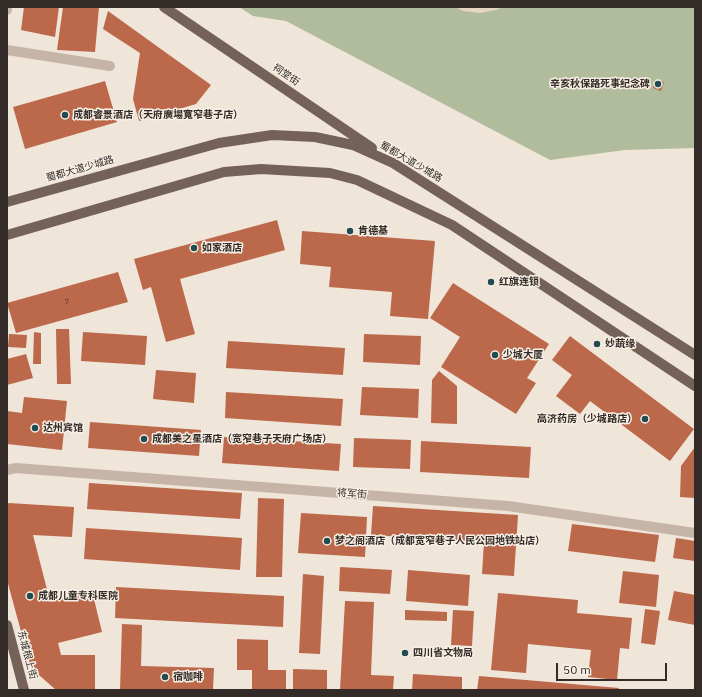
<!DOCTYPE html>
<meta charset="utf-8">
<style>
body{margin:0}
#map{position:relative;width:702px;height:697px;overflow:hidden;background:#efe5d9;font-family:"IBM Plex Sans",sans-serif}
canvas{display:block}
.frame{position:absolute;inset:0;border:8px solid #332b27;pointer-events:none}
.scale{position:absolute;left:556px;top:663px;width:111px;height:18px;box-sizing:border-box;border:2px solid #332b27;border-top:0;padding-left:5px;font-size:12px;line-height:14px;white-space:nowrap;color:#332b27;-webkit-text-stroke:3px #f7efe5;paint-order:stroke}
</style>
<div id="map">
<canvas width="702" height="697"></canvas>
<div class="frame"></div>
<div class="scale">50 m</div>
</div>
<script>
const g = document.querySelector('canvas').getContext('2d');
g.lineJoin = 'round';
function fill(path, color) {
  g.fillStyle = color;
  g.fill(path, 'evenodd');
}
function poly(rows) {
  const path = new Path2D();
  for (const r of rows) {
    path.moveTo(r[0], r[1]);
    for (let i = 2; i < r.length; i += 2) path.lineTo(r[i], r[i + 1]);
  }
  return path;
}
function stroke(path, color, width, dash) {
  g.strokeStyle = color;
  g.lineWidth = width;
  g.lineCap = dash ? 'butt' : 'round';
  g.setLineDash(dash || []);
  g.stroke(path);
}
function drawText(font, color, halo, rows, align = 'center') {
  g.font = font + ' "IBM Plex Sans","Noto Sans SC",sans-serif';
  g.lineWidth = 3;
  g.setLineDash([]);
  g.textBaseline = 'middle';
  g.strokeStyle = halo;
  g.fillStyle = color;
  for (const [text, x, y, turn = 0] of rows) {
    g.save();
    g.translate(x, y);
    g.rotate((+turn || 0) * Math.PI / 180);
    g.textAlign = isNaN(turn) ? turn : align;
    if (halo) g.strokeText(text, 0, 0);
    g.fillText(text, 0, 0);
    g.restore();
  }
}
fill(poly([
 [239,7,695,7,695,148,625,150,550,160,286,21,253,16]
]), '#b0bc9b');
fill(poly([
 [456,7,503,7,496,10,480,13,463,11]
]), '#e6d6c1');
fill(poly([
 [24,7,59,7,55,37,21,30],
 [63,7,99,7,95,52,57,50],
 [108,11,211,85,196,104,139,121,133,99,140,53,103,29],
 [655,80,664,82,661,91,653,88],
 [105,81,117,122,25,149,13,107],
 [277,220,285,250,180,279,195,334,166,342,151,287,143,290,134,259],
 [302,231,435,241,428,319,390,316,392,292,329,287,331,267,300,264],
 [118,272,128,302,16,333,7,303],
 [453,283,549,344,527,378,536,383,516,414,441,367,460,337,430,318],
 [56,329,69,329,71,384,57,384],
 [34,332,41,333,41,364,33,364],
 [83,332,147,336,145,365,81,361],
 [9,334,27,335,26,348,8,347],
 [364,334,421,336,420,365,363,362],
 [570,336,694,429,670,461,590,401,580,414,556,396,572,375,552,360],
 [228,341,345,348,343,375,226,368],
 [26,354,33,378,7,385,7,359],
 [156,370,196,373,194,403,153,399],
 [439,371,457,386,457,424,431,423,432,380],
 [362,387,419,389,418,418,360,415],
 [226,392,343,399,341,426,225,418],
 [24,397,67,401,62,450,7,444,7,411,22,413],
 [90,422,201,430,199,456,88,448],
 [224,437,341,444,339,471,222,463],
 [354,438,411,440,410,469,353,467],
 [421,441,531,447,529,478,420,472],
 [695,447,695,498,680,497,681,466],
 [89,483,242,493,240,519,87,509],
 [258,498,284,499,282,577,256,577],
 [9,503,74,507,72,537,33,535,50,601,92,591,102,632,58,643,61,655,95,655,95,690,56,690,31,668,7,580,7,504],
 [373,506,518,515,514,576,482,574,484,542,371,535],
 [301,513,367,517,365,557,298,553],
 [572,524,659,535,655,562,568,551],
 [86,528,242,538,240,570,84,559],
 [676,538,695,541,695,561,673,558],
 [340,567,392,570,390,594,339,591],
 [408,570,470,575,468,606,406,601],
 [623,571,659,575,656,607,619,603],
 [303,574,324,576,320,654,299,653],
 [116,587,284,596,283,627,115,618],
 [674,591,695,595,695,625,668,620],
 [498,593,578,600,577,613,632,618,629,649,620,648,617,680,588,677,591,650,528,644,526,673,491,670],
 [345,601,374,602,371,675,394,676,393,690,340,690],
 [645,609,660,611,655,645,641,643],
 [405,610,447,612,447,621,405,620],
 [453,610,474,611,472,646,451,645],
 [122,624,142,625,141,666,214,668,213,690,120,690],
 [237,639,268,640,268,670,286,670,286,690,252,690,252,670,237,670],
 [293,669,327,670,327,690,293,690],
 [413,674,462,677,462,690,412,690],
 [479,676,619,688,618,690,477,690]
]), '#bc684a');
stroke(poly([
 [7,10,7,7],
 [7,50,110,66],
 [7,470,16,468,508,506,695,533]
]), '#c6b5a6', 10);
stroke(poly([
 [164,7,372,148],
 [7,202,219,143,272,135,315,137,353,145,393,163,695,355],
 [7,235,224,172,261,169,330,173,357,180,452,225,695,386],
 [7,625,24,690]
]), '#746259', 10);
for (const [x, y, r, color] of [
 [658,84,4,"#204c51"],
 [65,115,4,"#204c51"],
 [350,231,4,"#204c51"],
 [194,248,4,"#204c51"],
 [491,282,4,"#204c51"],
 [597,344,4,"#204c51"],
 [495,355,4,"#204c51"],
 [645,419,4,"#204c51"],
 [35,428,4,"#204c51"],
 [144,439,4,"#204c51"],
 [327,541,4,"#204c51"],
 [30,596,4,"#204c51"],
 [405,653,4,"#204c51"],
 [165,677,4,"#204c51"]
]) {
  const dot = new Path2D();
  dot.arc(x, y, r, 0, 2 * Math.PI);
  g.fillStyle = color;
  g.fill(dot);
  stroke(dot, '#f7efe5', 1.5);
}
drawText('8px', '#553a30', null, [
 ["7",67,302]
]);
drawText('10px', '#332b27', '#f7efe5', [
 ["祠堂街",286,75,34],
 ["蜀都大道少城路",411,162,30],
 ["蜀都大道少城路",80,169,-16],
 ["将军街",352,494,4],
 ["东城根上街",27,655,75]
]);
drawText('bold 10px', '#332b27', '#f7efe5', [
 ["辛亥秋保路死事纪念碑",650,84,"right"],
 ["成都睿景酒店（天府廣場寬窄巷子店）",73,115],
 ["肯德基",358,231],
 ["如家酒店",202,248],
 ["红旗连锁",499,282],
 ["妙蔬缘",605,344],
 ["少城大厦",503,355],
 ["高济药房（少城路店）",637,419,"right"],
 ["达州宾馆",43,428],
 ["成都美之星酒店（宽窄巷子天府广场店）",152,439],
 ["梦之阁酒店（成都宽窄巷子人民公园地铁站店）",335,541],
 ["成都儿童专科医院",38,596],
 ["四川省文物局",413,653],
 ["宿咖啡",173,677]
], 'left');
</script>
